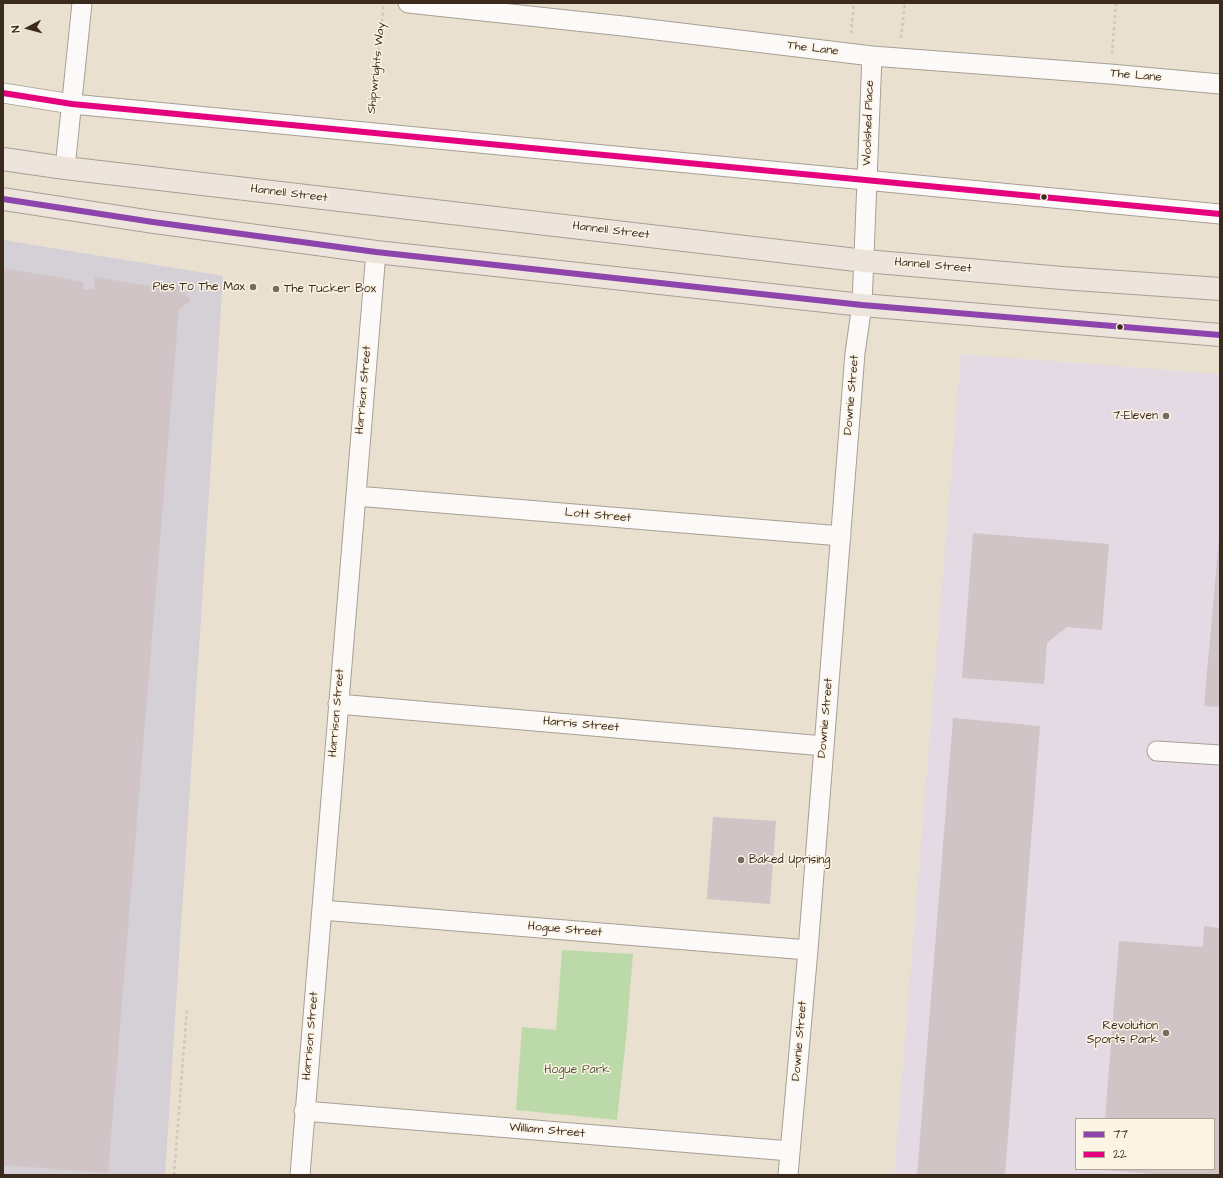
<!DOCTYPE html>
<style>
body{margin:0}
#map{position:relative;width:1223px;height:1178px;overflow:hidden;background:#eae0d0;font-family:"Architects Daughter",sans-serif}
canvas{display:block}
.frame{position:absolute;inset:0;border:4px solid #3b2a1e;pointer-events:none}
.legend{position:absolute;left:1075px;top:1118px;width:140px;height:52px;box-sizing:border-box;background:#fcf5e5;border:1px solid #afa495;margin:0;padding:5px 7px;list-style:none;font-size:12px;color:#3b2a1e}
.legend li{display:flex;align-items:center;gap:8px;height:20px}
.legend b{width:20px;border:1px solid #afa495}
.north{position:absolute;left:8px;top:8px;width:40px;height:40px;-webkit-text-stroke:3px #fcf5e5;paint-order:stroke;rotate:264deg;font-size:11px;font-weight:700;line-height:16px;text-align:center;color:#3b2a1e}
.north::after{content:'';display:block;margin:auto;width:14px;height:18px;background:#3b2a1e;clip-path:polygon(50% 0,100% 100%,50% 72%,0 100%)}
</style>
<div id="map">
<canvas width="1223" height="1178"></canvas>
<div class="frame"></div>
<ul class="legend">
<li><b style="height:5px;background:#8e44ad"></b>77</li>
<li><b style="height:5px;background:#e5007d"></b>22</li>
</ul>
<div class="north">N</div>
</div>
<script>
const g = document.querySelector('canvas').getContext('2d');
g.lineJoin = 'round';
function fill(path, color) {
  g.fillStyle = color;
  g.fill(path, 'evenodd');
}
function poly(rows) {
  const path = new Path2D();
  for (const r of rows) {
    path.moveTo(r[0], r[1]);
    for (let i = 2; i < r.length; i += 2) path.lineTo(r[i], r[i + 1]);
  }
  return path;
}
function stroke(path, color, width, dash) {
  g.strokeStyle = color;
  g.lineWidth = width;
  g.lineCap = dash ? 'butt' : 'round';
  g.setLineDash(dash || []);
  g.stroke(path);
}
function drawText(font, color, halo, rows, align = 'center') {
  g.font = font + ' "Architects Daughter",sans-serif';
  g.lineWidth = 3;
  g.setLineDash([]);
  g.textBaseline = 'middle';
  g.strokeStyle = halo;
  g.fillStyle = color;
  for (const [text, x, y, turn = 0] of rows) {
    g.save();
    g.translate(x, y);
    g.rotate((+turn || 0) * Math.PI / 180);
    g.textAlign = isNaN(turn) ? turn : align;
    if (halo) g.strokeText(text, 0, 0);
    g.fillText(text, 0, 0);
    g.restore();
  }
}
fill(poly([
 [961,354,1220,374,1220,1175,894,1175],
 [1076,1119,1214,1119,1214,1169,1076,1169]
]), '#e4dae4');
fill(poly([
 [3,240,223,276,165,1175,3,1175]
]), '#d5cfd6');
fill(poly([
 [562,950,633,954,626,1039,617,1120,516,1110,522,1027,556,1030]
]), '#bbd9a9');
fill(poly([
 [3,268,84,282,83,289,94,290,95,277,172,290,178,285,191,301,179,309,108,1173,3,1165],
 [973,533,1109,544,1102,630,1067,627,1047,643,1044,684,962,678],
 [1219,538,1220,538,1220,707,1204,706],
 [953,718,1040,726,1005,1175,917,1175],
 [713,817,776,821,770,904,707,899],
 [1204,926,1220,928,1220,1175,1166,1175,1103,1170,1103,1169,1214,1169,1214,1119,1105,1119,1119,941,1203,947]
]), '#d1c4c7');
const minor = poly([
 [408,3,623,26,872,56,1110,74,1220,84],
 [3,93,72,104,1220,214],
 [65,168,82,3],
 [356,496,841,536],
 [338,704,824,746],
 [1157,751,1220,755],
 [322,910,808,950],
 [304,1111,790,1151],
 [300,1175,376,252],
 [788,1175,808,950,855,353,862,305,872,56]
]);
const trunk = poly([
 [3,159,65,168,865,261,1062,278,1220,289],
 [3,199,153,222,376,252,862,305,1220,335]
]);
stroke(minor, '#a79f95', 21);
stroke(trunk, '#a79f95', 24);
stroke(poly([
 [851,33,854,3],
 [901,38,905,3],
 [1112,54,1116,3],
 [372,111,384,3],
 [174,1175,187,1009]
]), '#cbc8c4', 2.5, [3, 3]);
stroke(minor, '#fcfaf8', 19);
stroke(trunk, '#ede5dc', 22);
stroke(poly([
 [3,199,153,222,376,252,862,305,1220,335]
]), '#8e44ad', 6);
stroke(poly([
 [3,93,72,104,1220,214]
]), '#e5007d', 6);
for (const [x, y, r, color] of [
 [1044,197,3.5,"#3b2a1e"],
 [253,287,4,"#786a5c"],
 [276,289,4,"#786a5c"],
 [1120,327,3.5,"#3b2a1e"],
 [1166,416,4,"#786a5c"],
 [741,860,4,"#786a5c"],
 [1166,1033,4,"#786a5c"]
]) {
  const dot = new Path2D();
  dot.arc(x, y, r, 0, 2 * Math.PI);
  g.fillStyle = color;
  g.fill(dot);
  stroke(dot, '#fcf5e5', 1.5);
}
drawText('12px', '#3b2a1e', '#fcf5e5', [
 ["The Lane",813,49,7],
 ["Shipwrights Way",377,68,-84],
 ["The Lane",1136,76,5],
 ["Woolshed Place",869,123,-88],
 ["Hannell Street",289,194,7],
 ["Hannell Street",611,231,7],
 ["Hannell Street",933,266,5],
 ["Harrison Street",364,390,-85],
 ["Downie Street",852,395,-85],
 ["Lott Street",598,516,5],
 ["Harrison Street",337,713,-85],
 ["Downie Street",826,718,-85],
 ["Harris Street",581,725,5],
 ["Hogue Street",565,930,5],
 ["Harrison Street",311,1036,-85],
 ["Downie Street",800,1041,-85],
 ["William Street",547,1131,5]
]);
drawText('12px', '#3b2a1e', '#fcf5e5', [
 ["Pies To The Max",245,287],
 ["The Tucker Box",284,289,"left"],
 ["7-Eleven",1158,416],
 ["Baked Uprising",749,860,"left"],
 ["Revolution",1158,1026],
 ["Sports Park",1158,1040]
], 'right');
drawText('12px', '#525439', '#fcf5e5', [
 ["Hogue Park",577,1070]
]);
</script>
